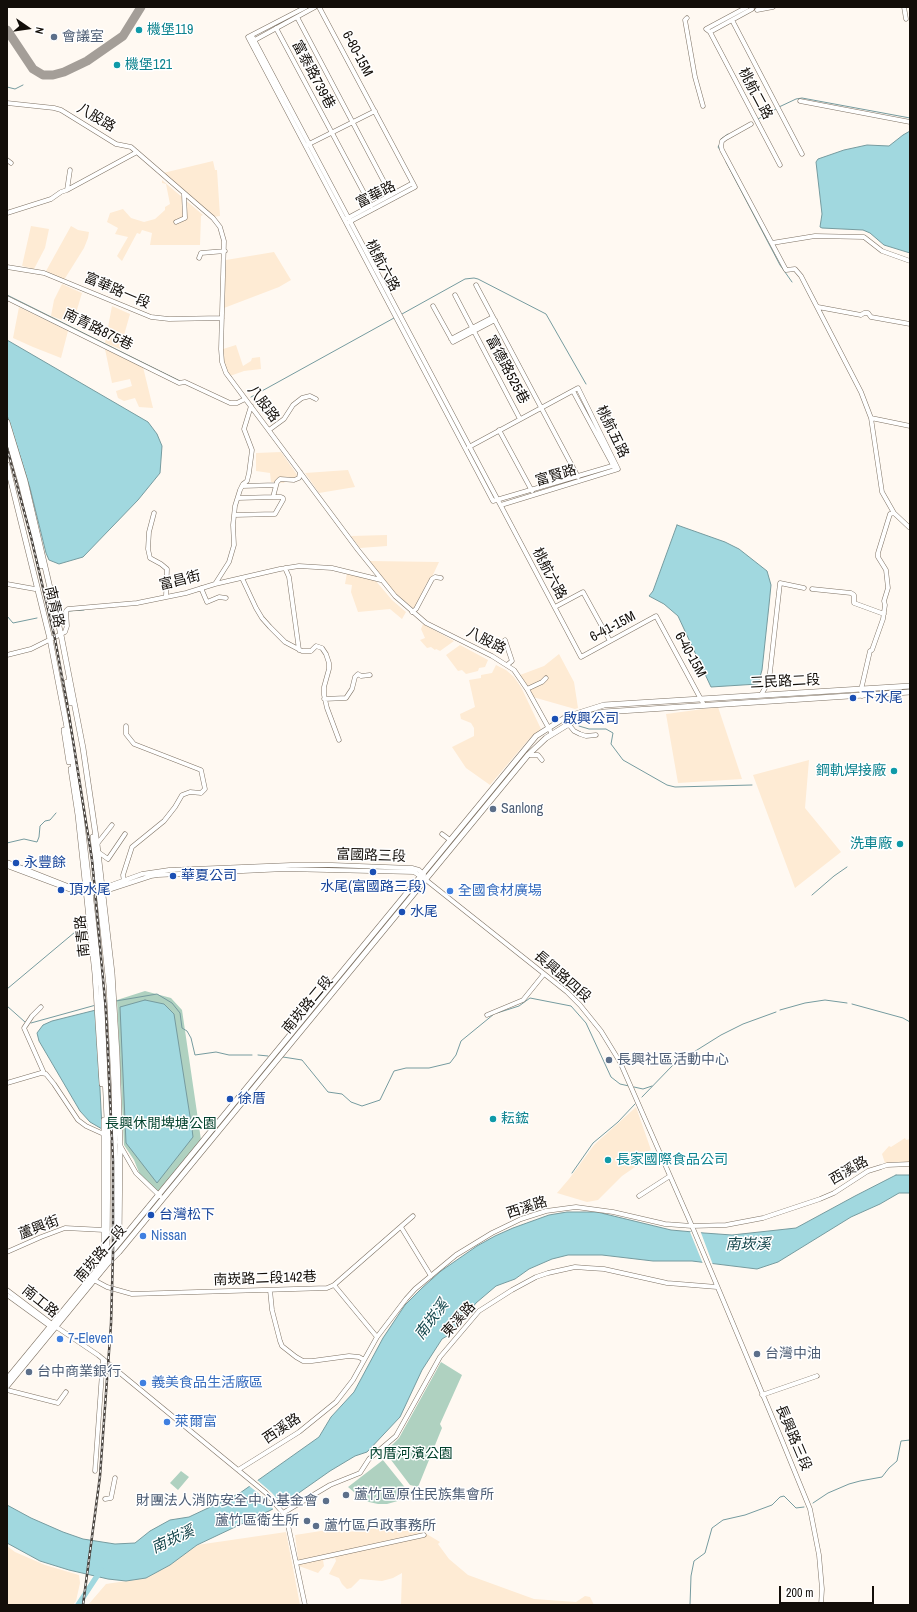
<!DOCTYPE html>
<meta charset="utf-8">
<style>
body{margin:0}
#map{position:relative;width:917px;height:1612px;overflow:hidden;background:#fff9f2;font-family:"Archivo Narrow",sans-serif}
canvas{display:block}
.frame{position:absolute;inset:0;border:8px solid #130e09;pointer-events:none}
.north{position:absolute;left:8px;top:8px;width:40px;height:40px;-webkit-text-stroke:3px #fff;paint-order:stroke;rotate:103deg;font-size:11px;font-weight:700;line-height:16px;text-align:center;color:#130e09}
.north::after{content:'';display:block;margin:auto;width:14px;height:18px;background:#130e09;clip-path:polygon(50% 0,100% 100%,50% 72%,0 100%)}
.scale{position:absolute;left:779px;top:1586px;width:95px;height:18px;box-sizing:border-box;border:2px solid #130e09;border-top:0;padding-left:5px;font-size:12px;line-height:14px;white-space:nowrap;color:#130e09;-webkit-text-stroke:3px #fff;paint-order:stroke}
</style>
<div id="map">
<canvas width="917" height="1612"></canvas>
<div class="frame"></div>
<div class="north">N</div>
<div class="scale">200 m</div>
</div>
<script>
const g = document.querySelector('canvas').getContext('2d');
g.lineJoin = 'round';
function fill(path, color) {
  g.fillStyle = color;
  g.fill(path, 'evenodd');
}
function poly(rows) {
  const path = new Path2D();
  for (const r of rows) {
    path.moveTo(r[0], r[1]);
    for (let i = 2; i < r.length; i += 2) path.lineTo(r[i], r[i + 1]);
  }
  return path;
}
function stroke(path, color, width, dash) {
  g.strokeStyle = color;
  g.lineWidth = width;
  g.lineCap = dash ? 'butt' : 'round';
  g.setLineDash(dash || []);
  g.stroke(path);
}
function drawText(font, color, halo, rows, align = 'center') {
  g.font = font + ' "Archivo Narrow","Noto Sans TC",sans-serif';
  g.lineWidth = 3;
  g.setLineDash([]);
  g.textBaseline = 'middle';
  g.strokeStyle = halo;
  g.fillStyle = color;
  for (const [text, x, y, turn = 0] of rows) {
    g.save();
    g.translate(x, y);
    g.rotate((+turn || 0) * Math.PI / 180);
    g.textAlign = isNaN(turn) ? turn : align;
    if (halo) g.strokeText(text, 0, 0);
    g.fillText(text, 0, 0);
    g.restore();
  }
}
fill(poly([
 [213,161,215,170,217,170,220,216,213,217,163,173],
 [162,180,203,215,201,216,200,245,150,245,152,233,142,230,140,234,137,233,122,261,117,256,128,237,115,234,118,228,107,222,110,213,123,209,131,218,144,222,155,219,165,210,165,207,170,204,166,184,162,183],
 [31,226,49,229,45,248,34,269,22,266],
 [71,226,78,230,89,232,88,238,84,248,64,280,46,271],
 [274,252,291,280,279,287,224,308,226,260],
 [62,284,82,293,76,313,74,313,71,323,51,316,54,300],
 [112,306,130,314,120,349,105,343],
 [19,307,68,331,61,358,33,347,13,338],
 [236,345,243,366,251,361,252,358,260,357,261,369,244,371,230,376,224,363,223,349],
 [105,349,143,367,153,408,139,407,135,398,124,401,118,398,116,391,132,386,130,379,112,383],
 [281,452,298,476,296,480,285,481,284,483,271,482,270,473,256,471,256,453],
 [348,470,355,487,319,493,305,473],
 [387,535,387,546,360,548,351,536],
 [369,561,439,562,432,577,426,584,419,600,414,609,394,592],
 [347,573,375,580,392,600,406,612,402,619,390,609,358,612,351,592,352,585,345,584],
 [423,624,454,641,440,651,436,649,435,650,431,647,427,648,420,640,425,638,421,629],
 [460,645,488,660,485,667,479,668,478,671,466,674,462,670,458,671,446,655],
 [559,654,574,682,578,708,575,709,533,697,525,682,520,675,544,666],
 [496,665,506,670,514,677,521,687,541,729,529,739,490,785,466,768,452,747,474,736,474,728,471,723,461,719,460,714,475,707,469,680,481,678,481,675,492,673],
 [718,707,742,779,678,783,666,714],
 [809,760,805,808,841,852,795,888,753,775],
 [636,1107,651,1150,633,1158,635,1167,622,1176,598,1200,587,1202,557,1193,569,1179,594,1145],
 [905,1138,906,1140,910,1139,910,1162,885,1163,882,1154,889,1146,891,1147],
 [382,1520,386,1522,389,1532,400,1530,425,1533,440,1542,438,1544,449,1559,468,1575,534,1599,576,1602,585,1596,590,1597,594,1605,401,1605,402,1573,393,1578,382,1581,360,1579,351,1588,347,1589,342,1584,339,1578,329,1574,336,1561,335,1558,323,1560,324,1566,318,1573,299,1566,295,1535,321,1531,349,1532,355,1531,368,1523],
 [286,1532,300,1605,88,1605,106,1584,146,1578,170,1565,197,1545],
 [7,1546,15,1552,45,1565,79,1575,80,1583,76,1601,73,1605,7,1605]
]), '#feebd4');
fill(poly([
 [145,991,171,998,182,1010,201,1140,158,1192,142,1180,134,1160,124,1145,117,1000],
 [441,1362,462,1375,440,1424,442,1428,418,1487,410,1485,385,1452,399,1438],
 [383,1460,411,1495,405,1499,387,1504,378,1504,369,1502,361,1498,348,1487],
 [181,1471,189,1477,178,1490,170,1483]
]), '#afd1c0');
const water = poly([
 [910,131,910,253,884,245,870,233,863,230,822,228,820,227,822,214,816,162,818,159,844,150,867,145,889,146,903,135,910,131],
 [7,340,148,422,157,434,162,446,160,473,138,500,83,557,59,564,49,560,46,553,30,488,7,415,7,340],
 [677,525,725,542,739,549,767,571,771,585,769,605,762,670,758,684,711,687,678,616,664,604,649,596,653,591,677,525],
 [145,1000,164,1004,174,1014,192,1129,193,1137,157,1183,126,1143,120,1007,145,1000],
 [96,1010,102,1129,90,1122,80,1111,39,1041,37,1033,43,1025,52,1021,96,1010],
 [896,1175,910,1175,910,1193,899,1193,880,1204,851,1217,778,1262,757,1269,692,1261,653,1261,602,1255,568,1255,552,1259,529,1269,515,1279,496,1286,476,1303,452,1333,442,1339,422,1370,400,1417,367,1452,355,1456,330,1471,293,1497,271,1510,197,1545,170,1565,146,1578,126,1581,108,1579,69,1570,40,1561,7,1543,7,1505,31,1518,63,1532,83,1539,115,1544,135,1543,150,1531,170,1520,189,1517,240,1493,319,1437,331,1417,354,1392,383,1338,405,1305,422,1288,441,1271,477,1246,495,1236,513,1228,549,1215,567,1212,597,1212,671,1230,704,1233,732,1235,796,1228,855,1196,896,1175]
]);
fill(water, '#a1d8df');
stroke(water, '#769b9f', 1);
fill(poly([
 [694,1230,700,1230,713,1265,703,1264,690,1232],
 [256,1479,271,1492,283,1505,274,1510,263,1497,248,1485]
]), '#fff9f2');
stroke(poly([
 [7,87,15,89,23,85],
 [779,107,796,99,802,98,910,118],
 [758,119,776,109],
 [721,139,728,134],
 [720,144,718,147,720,150],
 [726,162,780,265,792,282],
 [7,295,180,381],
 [402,314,465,279,474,278,478,279,546,314,586,384],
 [251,397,394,318],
 [69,611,84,610],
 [7,616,13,623,37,618],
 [579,726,589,729,606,729,613,733,611,744,623,760,667,785,675,787,752,785],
 [7,843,24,839,37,842,39,837,40,826,45,821,50,820,56,813],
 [812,895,834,876,847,867],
 [7,989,87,922],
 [116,1001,157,994,172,1003,180,1013,182,1028,187,1031,191,1038,195,1055,216,1052,229,1055,252,1055],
 [852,1004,903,1018,910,1022],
 [7,1006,25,1022],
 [780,1010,805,1003,825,1000,847,1003],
 [497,1013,519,1006,530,998,571,1006,586,1023,611,1077,620,1084,629,1086],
 [31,1023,96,1005],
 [258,1055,268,1056],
 [283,1057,302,1060,328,1092,342,1094,351,1102,362,1106,380,1100,394,1071,406,1068,429,1068,450,1063,456,1055,461,1041,494,1014],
 [634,1087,643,1089,652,1086],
 [642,1097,673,1065,721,1035,743,1024,776,1012],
 [572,1173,593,1143,618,1122,635,1104],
 [813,1503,828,1493,849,1484,860,1481,882,1477,889,1468,897,1461,901,1441,910,1440],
 [690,1605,691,1576,694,1561,705,1553,712,1528,723,1520,745,1515,772,1505,780,1497,784,1496,796,1508,804,1507]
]), '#769b9f', 1);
stroke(poly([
 [78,1605,101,1570]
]), '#a1d8df', 5.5);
stroke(poly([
 [7,30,33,69,43,75,53,75,64,72,87,61,123,36,141,7]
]), '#a49e98', 9);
const minor = poly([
 [306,7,248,37,493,501,612,466],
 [319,7,415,187,349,222],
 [747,7,706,29,710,32,780,165],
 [904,7,906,19],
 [757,10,773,7],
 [297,17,391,195],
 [687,18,685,20,695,77,703,106],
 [732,20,802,154],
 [276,28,371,206],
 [710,32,752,9],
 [252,36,581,657,656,616,704,705],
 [253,41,315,7],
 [800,101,910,122],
 [7,103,54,108,61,110,116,144,131,147,213,218,220,227,224,241,221,349,222,362,226,373,358,550,395,596,426,623,492,656,514,670,527,689,552,734],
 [751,124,726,138,722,141,721,146,722,150,786,270,795,269,801,276,861,392,871,418,882,492,894,513,910,528],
 [307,145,375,111],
 [7,160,11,163],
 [67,190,137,152],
 [7,213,51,199,61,192,67,190,70,170],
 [346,219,413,183],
 [176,222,185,218,184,194],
 [772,243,815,236,864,237,882,251,910,261],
 [199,258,201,253,225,251],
 [7,267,44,273,151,317,169,319,222,318],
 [476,285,578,477],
 [455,295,520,419],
 [7,298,179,383,185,382,230,403,237,403,245,399],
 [433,306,453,342,495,320],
 [818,307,861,315,864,313,868,313,871,317,910,324],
 [451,339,493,317],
 [573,391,614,467],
 [871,418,910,426],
 [269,430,284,419,293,405,302,398,310,396,316,399],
 [499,430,532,491],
 [469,447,578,388,618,469],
 [242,486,276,485],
 [238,498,273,497],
 [501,505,618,469],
 [154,513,149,532,148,549,150,558,161,564,167,569,166,596],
 [234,515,275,514,283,500,283,498,281,497,273,497,277,482,280,479,294,480,299,478,300,472],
 [285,568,289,577,299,650],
 [242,578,256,608,262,618,270,627,285,642,302,651,311,651,316,646,322,648,326,654,329,663,329,669,324,687,324,695,327,708,339,740],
 [7,584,35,589],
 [215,584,229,562,234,545,233,525,235,506,240,490,243,484,247,481,249,473,252,450,244,429,251,406],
 [201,588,207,602,219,597,226,598],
 [812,589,851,593,854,595,854,603,884,614],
 [555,607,583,592,610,641],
 [412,612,416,609,432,579,435,577,441,578],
 [505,640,512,661,507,665],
 [7,655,31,649,65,632,67,626,66,611,68,609,137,603,186,593,215,584,280,569,299,566,332,568,381,580],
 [527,689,542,682,546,678],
 [761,695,769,681,780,583,804,588],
 [862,696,861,690,870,651,872,650,883,619,885,605,884,601,888,588,886,570,878,557,878,553,890,514,894,513],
 [324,699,346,698,352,689,355,677,358,674,361,676,370,675],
 [567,725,570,726,574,731,580,734,586,736,596,735],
 [528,755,538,755,542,760],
 [442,834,450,840],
 [97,844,112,825],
 [98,852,108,859,125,834],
 [7,862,73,888,87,891,103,888,142,874,169,870,291,865,332,865,412,868,419,870,424,875],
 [7,866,71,890,87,894,99,893,151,876,158,875,285,869,414,872,426,880,567,992,580,1005,601,1031,620,1062,692,1226,781,1438,810,1509,819,1555,822,1589,821,1605],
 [124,882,123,875,132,847,164,821,175,807,182,795,190,792,201,793,205,789,201,770,134,744,126,734,126,726],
 [41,1007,32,1016,24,1028,44,1073],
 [487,1015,523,1000,544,974],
 [7,1083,41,1073,46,1074,54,1084,78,1120,86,1126,108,1136,116,1142],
 [121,1147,136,1173,160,1196],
 [639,1196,670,1176],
 [401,1227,431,1276],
 [7,1252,41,1237,65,1228,104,1230],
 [94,1280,107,1287,132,1294,327,1288,334,1285,413,1216],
 [334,1285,377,1337],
 [7,1290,52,1324,98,1355,266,1493,283,1513,288,1525,305,1605],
 [270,1290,272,1310,280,1341,282,1346,296,1357,303,1361,312,1361,349,1356,359,1357,364,1360],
 [7,1295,51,1327],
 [7,1390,58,1403,66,1392],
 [762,1395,817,1376],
 [238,1470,299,1432,336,1402,353,1380,377,1337,406,1299,415,1289,456,1255,492,1233,521,1219,546,1211,576,1207,613,1212,665,1224,692,1226,726,1225,763,1218,820,1199,834,1193,868,1171,881,1167,887,1165,910,1164],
 [95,1471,103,1359],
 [105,1499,111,1498,115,1478],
 [283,1513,330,1485,360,1473,369,1459,396,1436,440,1357,479,1311,512,1290,536,1277,548,1273,575,1267,588,1268,604,1269,667,1283,717,1287],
 [296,1563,424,1535]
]);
const major = poly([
 [7,422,25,481,61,635,83,748,97,844,112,973,117,1055,120,1146,119,1241],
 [7,434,21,483,41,566],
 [7,465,50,639,70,743,81,815,101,987,108,1141,107,1256],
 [67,682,71,703],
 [64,730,69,762],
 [71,769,78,815,95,974,102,1084],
 [93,837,109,986,114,1084,116,1246],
 [104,1120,104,1262],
 [7,1379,536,736,566,717,604,705,910,686],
 [7,1386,108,1263,119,1252,528,755,546,738,567,725,580,718,604,712,910,692]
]);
stroke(minor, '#7e7264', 5);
stroke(major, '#7e7264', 6);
stroke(minor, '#fff', 4);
stroke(major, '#fff', 5);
const rail = poly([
 [7,448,31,537,55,639,69,715,92,860,106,1011,113,1161,113,1254,111,1324,100,1476,83,1605]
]);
stroke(rail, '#49443f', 2.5);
stroke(rail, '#fff', 1, [3]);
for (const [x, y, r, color] of [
 [139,30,4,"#0f9aa8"],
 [54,37,4,"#5c6f8a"],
 [117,65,4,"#0f9aa8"],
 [853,698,4,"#1a4fb4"],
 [555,719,4,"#1a4fb4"],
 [894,771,4,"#0f9aa8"],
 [493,809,4,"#5c6f8a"],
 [900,844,4,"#0f9aa8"],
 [16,863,4,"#1a4fb4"],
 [373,872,4,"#1a4fb4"],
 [173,876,4,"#1a4fb4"],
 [61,890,4,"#1a4fb4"],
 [450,891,4,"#3f7fe0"],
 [402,912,4,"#1a4fb4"],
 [609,1060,4,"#5c6f8a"],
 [230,1099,4,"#1a4fb4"],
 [493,1119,4,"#0f9aa8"],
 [608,1160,4,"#0f9aa8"],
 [151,1215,4,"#1a4fb4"],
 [143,1236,4,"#3f7fe0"],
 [60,1339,4,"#3f7fe0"],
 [757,1354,4,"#5c6f8a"],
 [29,1372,4,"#5c6f8a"],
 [143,1383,4,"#3f7fe0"],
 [167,1422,4,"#3f7fe0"],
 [346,1495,4,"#5c6f8a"],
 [326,1501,4,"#5c6f8a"],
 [307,1521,4,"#5c6f8a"],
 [316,1526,4,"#5c6f8a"]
]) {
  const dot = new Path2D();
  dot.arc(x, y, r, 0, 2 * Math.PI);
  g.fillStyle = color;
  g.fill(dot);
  stroke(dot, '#fff', 1.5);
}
drawText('14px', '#0d838f', '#fff', [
 ["機堡119",147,30],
 ["機堡121",125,65],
 ["鋼軌焊接廠",886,771,"right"],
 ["洗車廠",892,844,"right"],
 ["耘鋐",501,1119],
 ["長家國際食品公司",616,1160]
], 'left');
drawText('14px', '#4e5e75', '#fff', [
 ["會議室",62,37],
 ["Sanlong",501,809],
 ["長興社區活動中心",617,1060],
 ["台灣中油",765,1354],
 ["台中商業銀行",37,1372],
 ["蘆竹區原住民族集會所",354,1495],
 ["財團法人消防安全中心基金會",318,1501,"right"],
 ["蘆竹區衛生所",299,1521,"right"],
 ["蘆竹區戶政事務所",324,1526]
], 'left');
drawText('14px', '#130e09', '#fff', [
 ["6-80-15M",357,54,62],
 ["富泰路739巷",313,75,62],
 ["桃航二路",755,94,62],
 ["八股路",96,118,31],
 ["富華路",376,195,-27],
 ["桃航六路",382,266,62],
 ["富華路一段",117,291,23],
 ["南青路875巷",98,330,26],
 ["富德路525巷",507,370,62],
 ["八股路",263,404,53],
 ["桃航五路",612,432,64],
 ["富賢路",556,476,-17],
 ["桃航六路",549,574,62],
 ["富昌街",180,581,-14],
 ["南青路",54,607,77],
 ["6-41-15M",613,627,-28],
 ["八股路",486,641,27],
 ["6-40-15M",690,655,61],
 ["三民路二段",785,682,-3],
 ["富國路三段",371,856,2],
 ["南青路",83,936,-96],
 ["長興路四段",562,977,41],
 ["南崁路二段",308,1005,-50],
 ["西溪路",849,1171,-30],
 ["西溪路",527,1208,-18],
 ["蘆興街",39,1228,-21],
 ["南崁路二段",101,1254,-49],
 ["南崁路二段142巷",265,1279,-2],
 ["南工路",40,1302,39],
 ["東溪路",459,1320,-48],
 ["西溪路",282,1429,-34],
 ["長興路三段",793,1438,67]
]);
drawText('14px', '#164399', '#fff', [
 ["下水尾",861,698],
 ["啟興公司",563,719],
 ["永豐餘",24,863],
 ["華夏公司",181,876],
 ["水尾(富國路三段)",373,887,"center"],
 ["頂水尾",69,890],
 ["水尾",410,912],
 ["徐厝",238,1099],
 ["台灣松下",159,1215]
], 'left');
drawText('14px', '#366cbe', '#fff', [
 ["全國食材廣場",458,891],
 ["Nissan",151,1236],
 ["7-Eleven",68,1339],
 ["義美食品生活廠區",151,1383],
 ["萊爾富",175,1422]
], 'left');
drawText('14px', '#01402b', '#fff', [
 ["長興休閒埤塘公園",161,1124],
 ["內厝河濱公園",411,1454]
]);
drawText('italic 15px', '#13454b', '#fff', [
 ["南崁溪",748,1245],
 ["南崁溪",432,1320,-53],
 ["南崁溪",173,1540,-25]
]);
</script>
